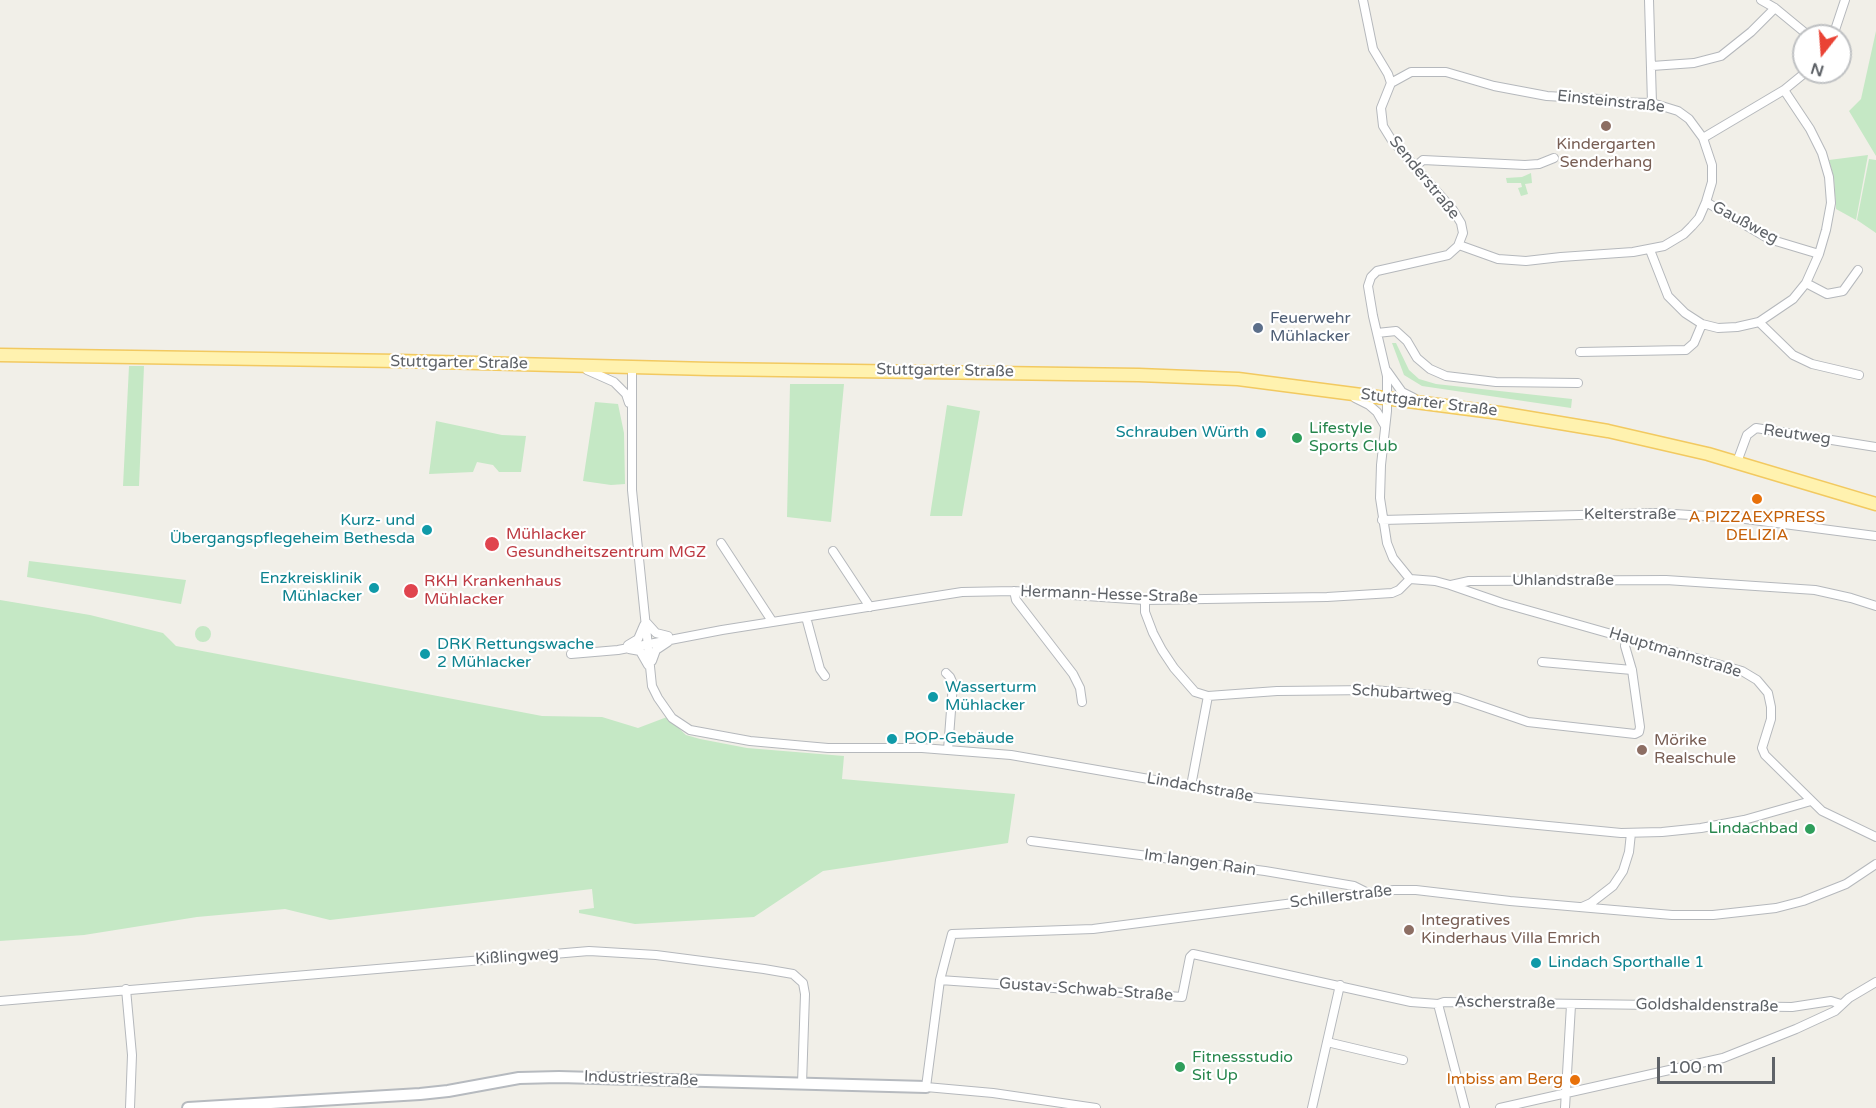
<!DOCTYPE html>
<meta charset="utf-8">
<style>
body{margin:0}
#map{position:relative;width:1876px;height:1108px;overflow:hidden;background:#f1efe8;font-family:"Varela Round",sans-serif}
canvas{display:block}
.north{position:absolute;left:1792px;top:24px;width:60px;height:60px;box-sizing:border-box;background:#fff;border:2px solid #bfc1c3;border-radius:50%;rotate:197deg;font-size:16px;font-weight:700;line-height:24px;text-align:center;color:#5f6368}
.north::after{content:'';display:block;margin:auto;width:21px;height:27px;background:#ea4335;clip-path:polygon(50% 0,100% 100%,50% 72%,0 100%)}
.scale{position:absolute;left:1657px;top:1057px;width:118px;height:27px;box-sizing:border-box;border:3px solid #5f6368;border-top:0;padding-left:8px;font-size:18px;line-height:21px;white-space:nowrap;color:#5f6368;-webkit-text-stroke:4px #fff;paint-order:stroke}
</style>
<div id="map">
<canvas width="1876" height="1108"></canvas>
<div class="north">N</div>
<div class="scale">100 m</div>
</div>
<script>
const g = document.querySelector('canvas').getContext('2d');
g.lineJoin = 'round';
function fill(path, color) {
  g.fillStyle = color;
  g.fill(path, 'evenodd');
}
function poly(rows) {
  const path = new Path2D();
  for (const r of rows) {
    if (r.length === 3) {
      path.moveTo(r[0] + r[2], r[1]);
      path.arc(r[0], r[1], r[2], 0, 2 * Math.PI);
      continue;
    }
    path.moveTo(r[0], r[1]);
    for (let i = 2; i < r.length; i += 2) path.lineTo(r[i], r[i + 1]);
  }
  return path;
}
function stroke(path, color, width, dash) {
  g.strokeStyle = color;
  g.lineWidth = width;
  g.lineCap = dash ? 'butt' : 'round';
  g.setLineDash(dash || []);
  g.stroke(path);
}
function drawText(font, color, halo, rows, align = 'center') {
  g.font = font + ' "Varela Round",sans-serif';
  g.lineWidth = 4.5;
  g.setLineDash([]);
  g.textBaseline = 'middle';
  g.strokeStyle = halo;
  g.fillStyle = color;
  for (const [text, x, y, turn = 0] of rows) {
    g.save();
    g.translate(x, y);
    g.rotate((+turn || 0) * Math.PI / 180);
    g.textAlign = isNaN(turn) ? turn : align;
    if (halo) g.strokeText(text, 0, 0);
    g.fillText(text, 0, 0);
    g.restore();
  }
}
fill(poly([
 [1876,31,1876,156,1849,111,1861,99],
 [1868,155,1856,220,1836,209,1834,178,1829,160],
 [1869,159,1876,160,1876,233,1857,220],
 [1531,173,1532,183,1525,184,1528,194,1521,196,1518,188,1522,187,1521,183,1507,183,1506,178,1522,177],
 [1392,343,1396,343,1409,370,1419,379,1436,384,1572,399,1571,408,1422,386,1404,375],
 [129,366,144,366,139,486,123,486],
 [790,384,844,384,831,522,787,517],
 [595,402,618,404,624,433,625,484,611,485,583,481],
 [947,405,980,411,962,516,930,516],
 [436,421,502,435,526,436,521,472,499,472,493,465,477,462,473,472,429,474],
 [29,561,186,580,181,604,27,577],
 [0,600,90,615,163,633,176,646,542,716,602,717,638,728,667,717,686,735,700,739,747,748,844,756,842,779,1015,794,1008,843,823,871,754,917,635,924,579,913,579,910,594,908,592,889,330,920,285,909,197,917,84,935,0,941],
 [203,634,8]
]), '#c5e8c5');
const street = poly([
 [1363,0,1373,49,1388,74,1391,83,1381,108,1383,126,1391,139,1453,210,1461,223,1463,233,1458,246,1448,255,1377,271,1371,277,1368,286,1373,316,1387,376,1387,411,1381,465,1380,498,1387,543,1393,558,1410,579,1435,581,1450,585,1502,603,1742,671,1757,680,1768,693,1771,707,1771,719,1762,748,1765,755,1822,811,1876,837],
 [1649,0,1652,103],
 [1761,0,1775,8,1809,36],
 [1833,36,1845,0],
 [1652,66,1694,63,1721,56,1751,32,1775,8],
 [1391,83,1411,72,1446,72,1494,86,1547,96,1599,99,1607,102,1652,103,1678,111,1689,119,1703,138,1712,165,1712,182,1706,202,1699,218,1692,226,1684,234,1664,246,1633,252,1561,257,1526,261,1498,259,1459,245],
 [1703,138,1784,90,1806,72],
 [1415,167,1423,160,1525,165,1539,164,1554,158],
 [1706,202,1769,239,1819,254],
 [1650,250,1668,296,1685,313,1702,324,1718,328,1737,327,1759,322,1793,299,1806,283,1819,254,1826,230,1831,203,1829,177,1822,153,1810,129,1784,90],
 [1806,283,1827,294,1843,291,1858,270],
 [1759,322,1793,355,1812,364,1859,375],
 [1377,333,1396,331,1407,341,1417,358,1430,369,1446,376,1496,382,1578,383],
 [1580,352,1686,350,1694,343,1702,324],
 [632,368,632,490,652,686,658,698,672,718,690,730,750,741,828,748,922,748,1011,755,1258,798,1621,833,1662,832,1701,828,1744,820,1811,801],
 [587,370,614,382,626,394,629,403],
 [1387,371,1402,392,1414,398],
 [1355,398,1369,405,1377,412,1385,426],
 [1737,462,1747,435,1756,428,1876,447],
 [1382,520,1658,513,1738,518,1876,536],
 [721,543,772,621],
 [833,551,870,607],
 [1451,585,1469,581,1666,580,1815,590,1851,598,1876,606],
 [1014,591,1016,600,1073,674,1080,688,1082,702],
 [1145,600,1145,612,1153,633,1162,650,1174,668,1195,692,1208,696,1191,786],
 [806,617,820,669,825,676],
 [647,623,656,633,668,636],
 [628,645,638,639,644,625],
 [629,649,640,651,648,665],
 [571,654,618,650,722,630,962,592,1014,591,1145,600,1327,597,1392,593,1399,590,1410,579],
 [652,661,656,650,668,642],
 [1542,662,1632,670],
 [946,673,950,677,953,684,948,750],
 [1208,696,1277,691,1373,690,1445,696,1458,698,1528,722,1635,734,1639,732,1640,727,1632,670,1625,646,1626,638],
 [1031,841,1265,871,1354,886,1366,892],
 [1582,907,1591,903,1613,886,1623,871,1629,852,1631,833],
 [940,980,1182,997,1190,957,1193,954,1411,1002,1438,1004,1465,1108],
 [126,989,132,1055,130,1108],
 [0,1001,589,951,656,955,764,969,793,974,803,983,805,994,802,1084],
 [1438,1004,1444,1002,1792,1007,1831,1001,1841,1004],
 [1327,1042,1403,1060],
 [1096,1108,993,1093,926,1087,940,980,952,934,1093,929,1394,890,1416,890,1510,901,1672,915,1713,915,1776,908,1803,901,1846,884,1876,864],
 [1312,1108,1340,985],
 [1500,1108,1723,1058,1796,1029,1835,1011,1849,998,1876,982],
 [1565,1108,1571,1005]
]);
const secondary = poly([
 [188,1108,420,1094,448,1091,519,1078,559,1077,926,1087]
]);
const primary = poly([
 [0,355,399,361,710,369,1139,375,1238,379,1500,413,1608,431,1708,454,1876,504]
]);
stroke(street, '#b5b8bc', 10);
stroke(secondary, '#b6babf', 14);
stroke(primary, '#f2c960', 15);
stroke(street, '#fff', 8);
stroke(secondary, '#fff', 10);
stroke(primary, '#fff2af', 12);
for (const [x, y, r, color] of [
 [1606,126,6,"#8d6e63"],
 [1258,328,6,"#5c6f8a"],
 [1261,433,6,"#0f9aa8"],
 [1297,438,6,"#2e9e5b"],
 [1757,499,6,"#e8710a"],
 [427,530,6,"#0f9aa8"],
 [492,544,8,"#e0444e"],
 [374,588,6,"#0f9aa8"],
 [411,591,8,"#e0444e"],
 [425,654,6,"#0f9aa8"],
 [933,697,6,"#0f9aa8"],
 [892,739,6,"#0f9aa8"],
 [1642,750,6,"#8d6e63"],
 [1810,829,6,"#2e9e5b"],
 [1409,930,6,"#8d6e63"],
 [1536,963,6,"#0f9aa8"],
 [1180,1067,6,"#2e9e5b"],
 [1575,1080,6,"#e8710a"]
]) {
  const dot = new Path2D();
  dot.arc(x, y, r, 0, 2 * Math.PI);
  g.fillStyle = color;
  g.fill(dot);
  stroke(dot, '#fff', 2);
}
drawText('16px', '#5f6368', '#fff', [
 ["Einsteinstraße",1611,102,6],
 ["Senderstraße",1424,178,51],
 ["Gaußweg",1745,223,28],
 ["Stuttgarter Straße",459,363,1],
 ["Stuttgarter Straße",945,371,1],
 ["Stuttgarter Straße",1429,403,7],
 ["Reutweg",1797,435,8],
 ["Kelterstraße",1630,515],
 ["Uhlandstraße",1563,581],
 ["Hermann-Hesse-Straße",1109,595,2],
 ["Hauptmannstraße",1675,653,17],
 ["Schubartweg",1402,694,4],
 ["Lindachstraße",1200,788,10],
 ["Im langen Rain",1200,863,8],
 ["Schillerstraße",1341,897,-7],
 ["Kißlingweg",517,957,-4],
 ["Gustav-Schwab-Straße",1086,990,4],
 ["Ascherstraße",1505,1003,1],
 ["Goldshaldenstraße",1707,1006,1],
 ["Industriestraße",641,1079,2]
]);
drawText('16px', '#785e54', '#fff', [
 ["Kindergarten",1606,145,"center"],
 ["Senderhang",1606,163,"center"],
 ["Mörike",1654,741],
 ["Realschule",1654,759],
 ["Integratives",1421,921],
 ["Kinderhaus Villa Emrich",1421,939]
], 'left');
drawText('16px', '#4e5e75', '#fff', [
 ["Feuerwehr",1270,319],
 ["Mühlacker",1270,337]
], 'left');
drawText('16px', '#27864d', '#fff', [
 ["Lifestyle",1309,429],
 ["Sports Club",1309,447],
 ["Lindachbad",1798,829,"right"],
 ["Fitnessstudio",1192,1058],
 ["Sit Up",1192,1076]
], 'left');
drawText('16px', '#0d838f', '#fff', [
 ["Schrauben Würth",1249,433,"right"],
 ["Kurz- und",415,521,"right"],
 ["Übergangspflegeheim Bethesda",415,539,"right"],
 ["Enzkreisklinik",362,579,"right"],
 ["Mühlacker",362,597,"right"],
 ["DRK Rettungswache",437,645],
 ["2 Mühlacker",437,663],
 ["Wasserturm",945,688],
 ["Mühlacker",945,706],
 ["POP-Gebäude",904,739],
 ["Lindach Sporthalle 1",1548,963]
], 'left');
drawText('16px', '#c56008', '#fff', [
 ["A PIZZAEXPRESS",1757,518],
 ["DELIZIA",1757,536],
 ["Imbiss am Berg",1563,1080,"right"]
]);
drawText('16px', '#be3a42', '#fff', [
 ["Mühlacker",506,535],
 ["Gesundheitszentrum MGZ",506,553],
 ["RKH Krankenhaus",424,582],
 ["Mühlacker",424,600]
], 'left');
</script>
